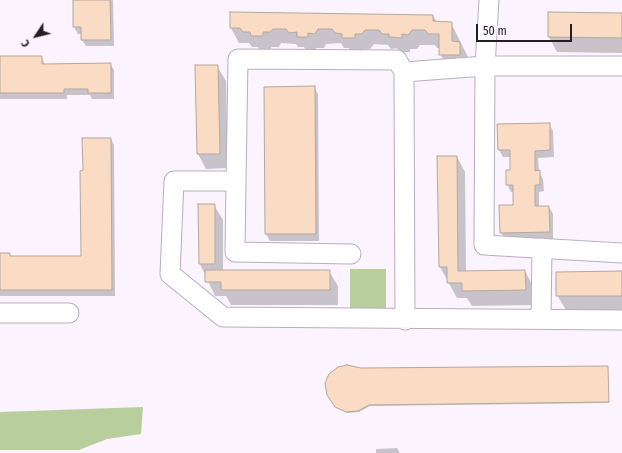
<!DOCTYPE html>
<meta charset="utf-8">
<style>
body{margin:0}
#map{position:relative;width:622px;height:453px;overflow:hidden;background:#fbf3fe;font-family:"Fira Sans Condensed",sans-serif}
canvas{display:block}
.north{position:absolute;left:16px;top:16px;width:40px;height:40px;-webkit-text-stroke:3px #fbf3fe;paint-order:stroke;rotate:235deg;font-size:11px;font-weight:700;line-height:16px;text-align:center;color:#221e23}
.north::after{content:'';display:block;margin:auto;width:14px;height:18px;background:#221e23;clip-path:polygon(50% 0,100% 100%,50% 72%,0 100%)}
.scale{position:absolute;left:476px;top:24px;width:96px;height:18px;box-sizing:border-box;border:2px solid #221e23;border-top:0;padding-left:5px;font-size:12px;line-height:14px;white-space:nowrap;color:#221e23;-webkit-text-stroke:3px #fbf3fe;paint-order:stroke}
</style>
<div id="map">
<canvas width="622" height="453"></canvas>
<div class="north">С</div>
<div class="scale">50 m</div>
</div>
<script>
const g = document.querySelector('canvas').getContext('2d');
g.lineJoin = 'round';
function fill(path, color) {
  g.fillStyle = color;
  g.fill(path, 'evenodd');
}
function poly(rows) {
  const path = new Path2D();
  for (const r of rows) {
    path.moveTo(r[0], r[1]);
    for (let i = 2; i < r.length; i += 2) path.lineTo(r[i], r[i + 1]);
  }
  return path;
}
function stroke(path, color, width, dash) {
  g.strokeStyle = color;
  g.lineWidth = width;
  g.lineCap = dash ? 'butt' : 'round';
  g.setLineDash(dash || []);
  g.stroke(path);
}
fill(poly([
 [350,269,386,269,386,309,350,310],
 [143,407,141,434,107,439,79,450,0,450,0,412]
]), '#b8cf9d');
fill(poly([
 [74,0,113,0,114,46,86,46,82,40,82,34,78,34,74,27],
 [231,13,433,16,437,22,451,23,468,57,468,70,449,69,440,54,440,48,437,48,435,45,420,45,417,49,410,49,410,52,399,52,397,48,391,49,388,45,374,44,370,49,363,49,363,53,351,53,349,48,344,48,341,43,326,44,324,48,316,48,316,51,306,51,304,47,298,47,296,44,281,43,279,47,271,47,271,50,260,51,258,47,252,47,249,43,239,43,231,28],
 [622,14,622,53,557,52,549,37],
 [41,56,45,65,110,64,114,70,114,99,92,99,90,95,67,95,67,99,0,99,0,57],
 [196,66,217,66,226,81,228,168,206,169,198,154],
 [314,87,318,94,319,241,270,241,266,234,265,88],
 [549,124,553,131,554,157,538,158,539,172,543,179,544,191,539,192,539,207,549,207,553,214,553,239,505,239,501,232,514,206,514,192,511,192,507,185,511,171,511,157,503,157,499,150],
 [111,139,114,145,115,296,0,296,0,254,9,254,11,257,82,257,84,171],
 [457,157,465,172,466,272,525,271,533,286,534,305,472,306,467,298,457,298,440,267],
 [214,205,223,220,223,271,329,271,338,286,338,305,231,305,226,296,215,296,200,264],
 [622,272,622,310,566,310,557,295],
 [607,367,609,403,370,406,359,412,348,413,337,408,361,369],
 [397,448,400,453,376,453,376,449]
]), '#0003');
const building = poly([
 [73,0,110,0,111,40,81,40,81,27,73,27,73,0],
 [230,12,433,15,433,21,452,22,452,41,460,42,460,55,439,55,439,34,428,34,425,30,412,30,408,35,402,34,402,38,389,37,389,34,382,34,379,30,365,30,362,34,355,34,355,38,342,38,342,34,335,33,332,29,318,29,315,34,308,33,308,37,297,37,297,32,289,33,286,29,273,29,270,32,263,32,263,36,251,36,250,32,243,32,240,28,230,28,230,12],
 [548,12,622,13,622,38,548,37,548,12],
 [0,56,42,56,42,64,111,63,111,93,88,93,88,89,64,89,64,93,0,93,0,56],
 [195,65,218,65,220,154,197,154,195,65],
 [315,86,316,234,265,234,264,87,315,86],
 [550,123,550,150,535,151,535,171,540,170,540,185,535,185,535,206,549,206,550,232,500,233,499,205,513,205,513,185,506,185,506,170,510,170,510,150,498,150,497,124,550,123],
 [82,138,111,138,112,290,0,290,0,253,10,253,10,256,81,256,80,171,83,170,82,138],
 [437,156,457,156,458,271,525,270,526,290,462,291,462,283,447,283,447,267,439,267,437,156],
 [198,204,215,204,215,264,199,264,198,204],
 [205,270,330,270,330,290,221,290,221,282,205,282,205,270],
 [622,271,622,296,556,296,556,272,622,271],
 [347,365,361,368,608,366,609,402,369,405,358,411,346,412,335,407,327,395,325,383,329,374,338,367,347,365]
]);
fill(building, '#fadbc4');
stroke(building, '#b4a79c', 1);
const minor = poly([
 [489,0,485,66,484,245,622,253],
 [622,66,485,66,404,72,397,60,238,59,236,181,174,181,170,274,223,317,622,320],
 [404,72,405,320],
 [236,181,235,252,351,254],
 [0,313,69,313],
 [541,319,542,248]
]);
stroke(minor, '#b8afbc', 21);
stroke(minor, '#fff', 19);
</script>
